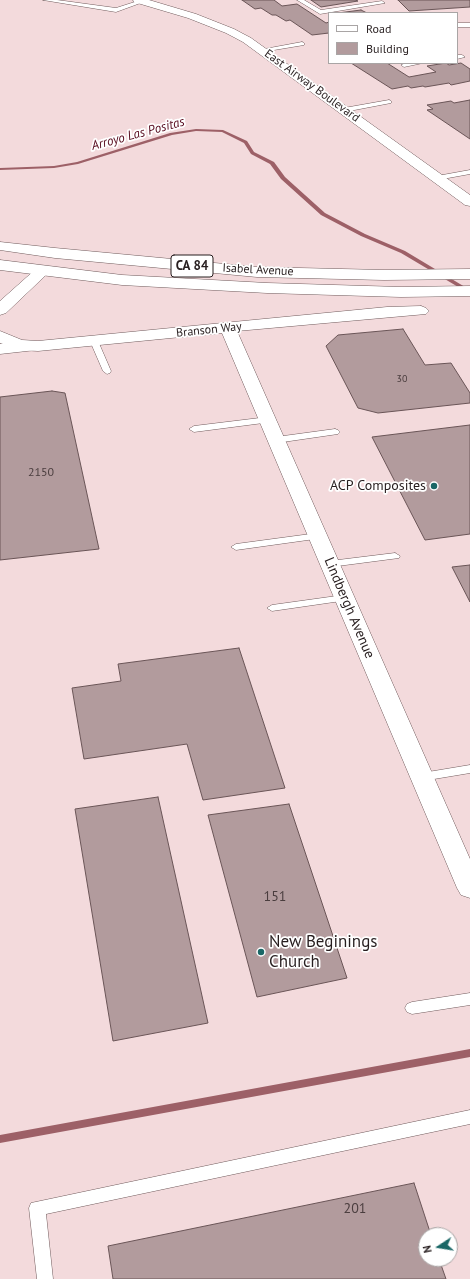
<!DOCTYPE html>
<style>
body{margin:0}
#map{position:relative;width:470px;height:1279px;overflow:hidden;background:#f3dadc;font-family:"PT Sans",sans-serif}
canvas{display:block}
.legend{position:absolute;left:328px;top:12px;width:130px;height:52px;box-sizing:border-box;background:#fff;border:1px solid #a9a5a5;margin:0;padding:5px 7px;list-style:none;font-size:12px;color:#271e1f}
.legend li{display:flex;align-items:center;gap:8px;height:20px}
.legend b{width:20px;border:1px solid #a9a5a5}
.north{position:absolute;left:418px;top:1227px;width:40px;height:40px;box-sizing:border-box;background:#fff;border:1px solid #a9a5a5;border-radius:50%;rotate:258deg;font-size:11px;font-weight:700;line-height:16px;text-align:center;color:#271e1f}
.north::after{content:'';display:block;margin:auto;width:14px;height:18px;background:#196766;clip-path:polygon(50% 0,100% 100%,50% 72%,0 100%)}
</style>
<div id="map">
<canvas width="470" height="1279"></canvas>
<ul class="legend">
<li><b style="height:5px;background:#fff"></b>Road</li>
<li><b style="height:11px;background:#b29b9d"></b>Building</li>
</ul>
<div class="north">N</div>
</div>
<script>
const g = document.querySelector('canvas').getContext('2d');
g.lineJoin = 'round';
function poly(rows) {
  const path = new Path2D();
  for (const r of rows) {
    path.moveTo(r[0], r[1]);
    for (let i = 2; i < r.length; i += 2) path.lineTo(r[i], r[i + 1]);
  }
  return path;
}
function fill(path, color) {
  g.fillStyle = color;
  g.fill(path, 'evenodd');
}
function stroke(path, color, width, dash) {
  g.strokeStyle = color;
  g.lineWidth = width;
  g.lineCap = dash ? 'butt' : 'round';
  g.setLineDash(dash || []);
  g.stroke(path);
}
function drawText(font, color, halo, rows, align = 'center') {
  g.font = font + ' "PT Sans",sans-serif';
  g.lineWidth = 3.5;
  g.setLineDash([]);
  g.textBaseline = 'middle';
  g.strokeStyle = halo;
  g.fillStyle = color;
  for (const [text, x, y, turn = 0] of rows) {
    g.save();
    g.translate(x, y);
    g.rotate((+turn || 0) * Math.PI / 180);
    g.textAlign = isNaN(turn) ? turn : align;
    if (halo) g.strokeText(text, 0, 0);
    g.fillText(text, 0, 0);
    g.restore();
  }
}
fill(poly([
 [196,129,223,130,247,141,254,152,274,162,285,177,325,213,365,234,405,251,470,290,470,294,401,253,361,236,321,215,281,179,270,164,251,154,244,143,222,132,196,131,172,135,78,164,54,168,0,170,0,168,54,166,77,162,170,133,196,129],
 [470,1049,470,1057,0,1143,0,1135,470,1049]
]), '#9d6067');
const building = poly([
 [242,0,274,0,282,6,297,4,326,23,329,22,329,33,312,35,290,20,286,21,276,15,272,15,261,8,255,9,242,0],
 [311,0,355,0,358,1,321,7,311,0],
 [398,0,470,0,470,7,409,11,398,0],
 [361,10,367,13,338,13,361,10],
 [351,63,387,63,409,77,436,72,427,66,446,63,449,65,461,63,470,69,470,81,451,85,449,83,425,87,423,86,411,88,408,86,392,89,351,63],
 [470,100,470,139,427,110,433,109,427,105,451,101,454,103,470,100],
 [403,329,425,365,451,363,470,393,470,403,378,413,358,408,326,346,338,335,403,329],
 [52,391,65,393,99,549,0,560,0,397,52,391],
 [470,425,470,534,425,540,372,437,470,425],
 [470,565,470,602,452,567,470,565],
 [239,648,285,788,203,800,187,744,84,759,72,688,121,681,118,664,239,648],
 [158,797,208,1023,113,1041,75,809,158,797],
 [289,804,347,978,257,997,208,815,289,804],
 [414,1183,431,1235,426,1235,426,1259,439,1259,446,1279,113,1279,108,1246,414,1183]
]);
fill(building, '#b29b9d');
stroke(building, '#6a5557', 1);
const lane = poly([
 [43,0,57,0,116,8,141,0,146,1,116,12,43,0],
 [297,0,304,0,321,10,382,1,385,3,320,14,297,0],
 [457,23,470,23,470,27,457,27,457,23],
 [302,42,304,43,304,45,262,52,259,50,302,42],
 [457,55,462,55,465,57,457,59,457,55],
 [406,63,423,63,404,67,401,65,406,63],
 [389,100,391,101,391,103,344,112,341,110,344,108,389,100],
 [470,170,470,174,437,180,434,178,437,176,470,170],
 [94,338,98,341,111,371,110,373,107,374,103,371,90,341,94,338],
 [268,417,273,420,271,422,194,432,189,429,194,426,268,417],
 [335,429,338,430,340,432,338,434,276,443,271,440,276,437,335,429],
 [318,533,323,536,322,538,236,550,231,547,236,544,318,533],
 [395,553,400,556,399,558,330,567,325,564,330,561,395,553],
 [344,595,348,596,349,598,348,600,272,611,267,608,272,605,344,595],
 [470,765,470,773,422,781,418,780,416,777,418,774,422,773,470,765],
 [470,993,470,1005,412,1014,407,1012,405,1008,407,1004,412,1002,470,993],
 [470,1110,470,1124,46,1214,53,1279,37,1279,29,1208,31,1203,470,1110]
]);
const street = poly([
 [421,306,426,308,429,311,426,314,237,331,470,859,470,898,461,895,457,888,222,333,38,351,21,350,0,343,0,331,22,340,38,341,387,307,421,306]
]);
const secondary = poly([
 [133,0,149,0,196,14,234,29,251,38,470,195,470,206,465,205,243,42,226,33,188,18,134,2,133,0],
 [42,266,47,268,50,271,47,274,6,313,0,315,0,301,37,268,42,266],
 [30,341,36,342,38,346,36,350,0,354,0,344,30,341]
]);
const highway = poly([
 [0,242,55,248,257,267,384,270,470,269,470,279,384,280,257,277,55,258,0,250,0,242],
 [0,260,122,275,267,283,401,287,470,286,470,296,401,297,267,293,122,285,0,270,0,260]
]);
stroke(lane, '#715c5d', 1);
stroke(street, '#715c5d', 1);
stroke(secondary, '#715c5d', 1);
stroke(highway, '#715c5d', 1);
fill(lane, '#fff');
fill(street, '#fff');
fill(secondary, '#fff');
fill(highway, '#fff');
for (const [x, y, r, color] of [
 [434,486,4,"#196766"],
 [261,952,4,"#196766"]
]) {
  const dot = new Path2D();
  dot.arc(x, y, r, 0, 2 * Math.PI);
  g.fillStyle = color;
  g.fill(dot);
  stroke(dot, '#fff', 1.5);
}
drawText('10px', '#4a3d3e', null, [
 ["30",402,379]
]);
drawText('12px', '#271e1f', '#fff', [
 ["East Airway Boulevard",312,86,36],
 ["Isabel Avenue",258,270,3],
 ["Branson Way",209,330,-6]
]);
drawText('12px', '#4a3d3e', null, [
 ["2150",41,473]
]);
drawText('italic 13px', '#580c1f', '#fff', [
 ["Arroyo Las Positas",138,134,-15]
]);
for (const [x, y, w] of [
 [192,266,42]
]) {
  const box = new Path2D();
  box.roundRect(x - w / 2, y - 11, w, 22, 3);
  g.fillStyle = '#fff';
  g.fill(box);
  stroke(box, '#271e1f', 1);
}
drawText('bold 13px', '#271e1f', null, [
 ["CA 84",192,266]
]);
drawText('14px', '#271e1f', '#fff', [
 ["ACP Composites",426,486]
], 'right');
drawText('14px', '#271e1f', '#fff', [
 ["Lindbergh Avenue",349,608,67]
]);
drawText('14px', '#4a3d3e', null, [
 ["151",275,897],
 ["201",355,1209]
]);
drawText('17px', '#271e1f', '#fff', [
 ["New Beginings",269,942],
 ["Church",269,962]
], 'left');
</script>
